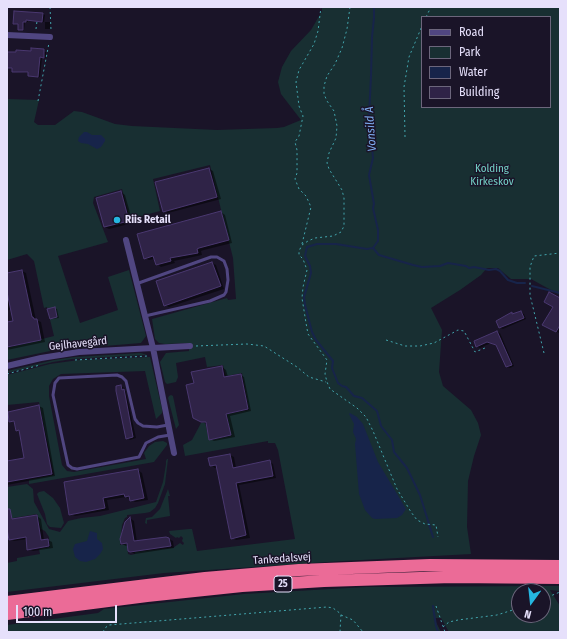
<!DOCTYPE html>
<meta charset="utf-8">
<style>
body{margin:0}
#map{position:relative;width:567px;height:639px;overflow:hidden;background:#1a1428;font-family:"Fira Sans Condensed",sans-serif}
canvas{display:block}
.frame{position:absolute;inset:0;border:8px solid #e6e0fb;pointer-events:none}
.legend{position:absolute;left:421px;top:16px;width:130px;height:92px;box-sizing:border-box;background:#1a1428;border:1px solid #6c667c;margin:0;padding:5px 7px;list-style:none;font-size:12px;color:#e6e0fb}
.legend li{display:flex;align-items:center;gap:8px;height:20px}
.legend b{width:20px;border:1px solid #6c667c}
.north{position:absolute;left:511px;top:583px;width:40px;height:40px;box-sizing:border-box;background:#1a1428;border:1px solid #6c667c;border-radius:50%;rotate:195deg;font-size:11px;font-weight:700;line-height:16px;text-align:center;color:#e6e0fb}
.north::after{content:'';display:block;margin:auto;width:14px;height:18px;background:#25b6e1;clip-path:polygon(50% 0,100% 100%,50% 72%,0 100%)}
.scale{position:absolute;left:16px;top:605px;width:101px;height:18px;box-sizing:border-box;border:2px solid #e6e0fb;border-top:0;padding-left:5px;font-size:12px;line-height:14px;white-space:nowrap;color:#e6e0fb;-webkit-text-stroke:3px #1a1428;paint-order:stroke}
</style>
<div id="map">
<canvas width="567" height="639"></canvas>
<div class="frame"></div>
<ul class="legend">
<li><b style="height:5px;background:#504681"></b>Road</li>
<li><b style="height:11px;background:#182f32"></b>Park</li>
<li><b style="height:11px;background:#17244a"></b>Water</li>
<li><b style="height:11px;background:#2f2347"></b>Building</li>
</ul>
<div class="north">N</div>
<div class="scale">100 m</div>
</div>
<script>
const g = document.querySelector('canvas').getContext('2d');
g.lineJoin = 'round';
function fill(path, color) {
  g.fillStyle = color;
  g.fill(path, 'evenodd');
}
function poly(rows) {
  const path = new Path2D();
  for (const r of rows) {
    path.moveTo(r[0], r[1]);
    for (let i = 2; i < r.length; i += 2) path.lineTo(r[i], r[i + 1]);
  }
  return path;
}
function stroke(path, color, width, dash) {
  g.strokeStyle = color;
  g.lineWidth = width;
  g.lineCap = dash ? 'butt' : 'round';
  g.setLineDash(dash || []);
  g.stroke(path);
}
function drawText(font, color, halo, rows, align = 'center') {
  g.font = font + ' "Fira Sans Condensed",sans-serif';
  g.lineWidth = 3;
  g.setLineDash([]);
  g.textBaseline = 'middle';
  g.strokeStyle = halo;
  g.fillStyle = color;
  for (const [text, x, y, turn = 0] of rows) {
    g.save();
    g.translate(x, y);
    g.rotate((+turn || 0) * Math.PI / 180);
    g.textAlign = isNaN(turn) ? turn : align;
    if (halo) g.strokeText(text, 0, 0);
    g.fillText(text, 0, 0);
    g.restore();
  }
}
fill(poly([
 [322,7,560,7,560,295,531,279,511,279,498,268,487,268,481,275,460,290,431,308,442,330,439,372,443,386,471,410,478,423,481,435,474,456,468,481,467,527,471,554,343,561,164,573,7,592,7,563,17,561,17,558,40,554,39,549,50,547,49,537,45,531,41,529,37,514,7,519,7,487,27,484,33,489,34,502,49,529,60,532,68,521,81,518,100,516,156,502,163,482,166,464,166,461,167,459,168,459,165,484,158,503,155,508,150,512,145,513,127,515,127,517,125,518,122,525,120,545,127,544,128,554,131,555,135,554,135,552,171,548,173,548,180,543,183,545,184,543,182,541,183,538,181,536,179,538,177,537,176,538,170,534,169,531,189,529,192,529,197,551,295,539,278,450,275,443,268,443,268,441,185,456,183,445,192,440,201,423,205,422,209,440,231,436,227,414,249,410,242,373,226,376,223,365,207,367,205,357,176,363,178,377,176,382,167,384,165,382,160,362,166,353,189,351,189,343,165,344,159,343,155,339,152,319,227,298,228,300,236,299,233,258,210,165,153,179,160,211,130,219,122,189,94,197,93,203,108,242,58,256,80,323,118,310,108,277,129,270,146,336,141,343,55,350,7,360,7,348,54,336,47,307,44,308,34,261,27,254,7,260,7,99,39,100,34,122,38,125,55,125,74,111,82,112,115,124,132,126,217,130,277,128,284,127,301,120,281,94,278,82,282,67,291,51,311,30,322,11],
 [422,17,550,17,550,107,422,107],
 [141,353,147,355,72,359,53,362,7,373,7,371,54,360,75,357],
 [150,357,162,409,162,413,156,419,145,371,61,374,53,379,49,386,49,396,62,465,67,471,74,472,146,459,144,453,149,446,155,442,163,441,167,443,167,445,154,462,29,484,29,480,54,475,39,402,7,405,7,375,50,364,79,360],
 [171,395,173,396,179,425,176,429,168,398,169,396],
 [168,489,170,496,168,496,170,516,147,520,147,524,145,523,146,518,152,517,160,509],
 [44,491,53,498,60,508,64,523,61,528,50,527,47,524,45,514,37,494,39,492],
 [548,586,560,586,560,591,550,590,560,606,560,632,449,632,441,618,434,618,441,632,7,632,7,625,98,613,104,609,244,594,366,587],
 [519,591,543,591,543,615,519,615]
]), '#182f32');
fill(poly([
 [84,132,87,132,92,135,101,135,105,139,105,141,101,147,97,149,88,144,81,143,78,141,79,137],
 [350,413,357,417,363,424,378,462,406,509,402,515,397,518,375,519,372,518,365,510,359,494,355,444,356,439,353,432,354,424,349,414],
 [90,531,97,533,97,539,102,543,103,549,100,554,95,559,86,562,80,561,75,557,73,549,75,544,87,541]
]), '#17244a');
fill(poly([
 [15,12,43,14,45,15,44,22,50,22,50,29,45,29,45,22,28,21,28,22,25,22,24,30,20,30,19,29,19,25,14,24],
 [32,50,46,52,46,58,42,58,40,77,31,77,29,76,29,73,15,72,13,71,13,69,7,68,7,53,32,52],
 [209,169,213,171,221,199,168,213,163,211],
 [121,192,125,195,133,223,109,229,105,227],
 [221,212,225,215,232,243,204,250,201,251,202,255,174,261,175,263,161,267,157,264,154,259,149,260,145,258],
 [212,263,216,265,224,289,169,307,165,305],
 [22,271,26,273,36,320,41,322,45,342,7,350,7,323,14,322,11,309,7,311,7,301,10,300,7,287,7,274],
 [560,300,560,332,559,333,544,324],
 [55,308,57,309,59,318,52,319,50,318],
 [521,312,524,314,526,319,503,329,500,328,497,322],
 [497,332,500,333,514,366,510,368,507,367,497,346,491,343,480,348,477,347,475,342],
 [222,367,226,370,228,377,240,375,244,377,251,411,230,416,235,437,214,441,210,439,206,424,194,417,195,384],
 [121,386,124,388,126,392,136,438,130,440,127,438],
 [39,406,43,408,55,476,7,485,7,462,25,459,20,432,17,430,16,423,10,421],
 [230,455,234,457,236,468,269,461,273,464,276,478,239,485,250,538,236,540,232,538,217,467,215,468,211,465],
 [138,470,142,473,148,500,135,502,126,497,107,500,109,510,75,516,70,514],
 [37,516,41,519,44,540,48,540,52,542,53,548,33,551,28,549,27,539,14,541,10,539,7,518,11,518,15,520],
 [130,518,134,521,137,542,169,539,173,541,174,548,135,554,131,552,129,545,126,546,122,544,126,523]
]), '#0007');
stroke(poly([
 [373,248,367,249,336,244,317,244,307,247,305,256,310,266,311,273,304,297,305,305,312,332,316,340,333,361,332,368,338,383,342,386,346,387,354,396,362,398,377,411,381,426,392,440,394,452,407,468,420,495,433,537],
 [373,248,378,241,378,230,373,208,374,204,369,175,373,158,369,116,371,76,372,37,374,18,374,7],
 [373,248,379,255,413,265,422,267,440,266,448,263,466,266,469,268,474,267,489,270,496,269,500,271,508,280,517,283,525,283],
 [532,286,560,293],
 [433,606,436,626,438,632]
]), '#17244a', 2);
const building = poly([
 [14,11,43,13,42,22,26,20,26,22,23,22,23,30,18,30,18,24,13,24,14,11],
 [31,48,44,49,44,58,40,57,38,77,28,76,28,72,12,72,12,68,7,68,7,52,16,52,16,50,31,51,31,48],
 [209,168,217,197,163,212,155,182,209,168],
 [121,191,129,221,104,227,96,198,121,191],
 [221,211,229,240,199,248,197,249,198,253,170,258,171,261,156,265,153,256,144,259,137,234,221,211],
 [212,262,221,286,164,306,156,281,212,262],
 [22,270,32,317,33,317,34,319,37,319,41,340,7,347,7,322,13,321,7,292,7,273,22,270],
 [549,292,560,298,560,325,556,332,542,325,553,307,544,302,549,292],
 [55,307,57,317,50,319,47,309,55,307],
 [521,311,524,318,499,328,496,321,512,312,512,314,521,311],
 [497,331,512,365,506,367,496,345,487,342,476,347,474,341,497,331],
 [222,366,224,377,241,374,248,409,226,414,231,435,209,440,206,422,201,422,193,418,186,385,194,383,191,372,222,366],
 [121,385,122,390,124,389,133,437,126,439,116,391,116,386,121,385],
 [39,405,52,474,7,482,7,461,24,458,19,430,16,431,14,421,9,422,8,412,39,405],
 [230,454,233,468,270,460,273,476,236,483,246,535,231,539,216,465,210,466,208,458,230,454],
 [138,469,144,498,130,501,129,496,125,497,124,494,103,498,105,508,69,515,64,482,138,469],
 [7,509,10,509,12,519,37,515,41,540,48,539,49,546,27,550,26,537,9,540,7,529,7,509],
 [130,517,134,541,166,537,169,538,171,546,130,552,128,551,127,543,121,544,120,539,125,522,130,517]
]);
fill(building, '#2f2347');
stroke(building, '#4a3870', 1);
stroke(poly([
 [50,7,51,30],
 [350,7,347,29,342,48,335,64,327,76,324,86,324,94,327,101,334,111,337,126,336,138,329,153,327,163,329,169,342,190,344,198,344,226,341,232,333,236,315,238,308,241,302,245,299,251,299,255,303,259,307,270,303,287,302,298,306,323,308,334,327,360,325,374,327,382,330,389,357,408,366,417,373,431,397,489,411,512,417,520,425,524,436,525,438,537],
 [426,17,431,7],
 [36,29,37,21],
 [38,101,49,43],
 [405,137,404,87,409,57,422,26],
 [302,244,311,207,306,196,299,189,295,179,297,173,297,150,295,142,299,136,303,116,299,106,296,82,299,70,314,44,318,31,321,7],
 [386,340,405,346,420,346,434,343,458,330,464,331,475,352,485,348],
 [196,346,247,344,264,346,297,367,309,377,326,382],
 [544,353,530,295,530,267,534,256,560,253],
 [75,360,148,356],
 [7,374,40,365],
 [543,599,560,592],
 [436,606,445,632],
 [341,615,353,620,363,632],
 [443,627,449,622,458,620,497,615,519,608],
 [103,632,105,628,109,625,327,607,333,608,341,614,340,632]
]), '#42a5ad', 1, [2, 3]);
stroke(poly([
 [136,284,211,257,217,257,224,261,227,269,228,280,226,292,224,295,210,301,145,316],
 [168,425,157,427,143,426,138,423,135,419,126,381,122,377,117,375,59,378,55,383,53,395,68,465,72,468,77,469,139,457,146,443,158,437,170,435]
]), '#504681', 3);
stroke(poly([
 [7,35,50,37],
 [126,240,153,348,174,453],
 [7,366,41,358,79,352,190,346]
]), '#504681', 6);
stroke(poly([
 [7,602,205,578,299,570,430,565,560,566],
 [7,614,147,596,242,586,324,581,452,577,560,578]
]), '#eb6b97', 12);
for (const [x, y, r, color] of [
 [117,220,4,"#25b6e1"]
]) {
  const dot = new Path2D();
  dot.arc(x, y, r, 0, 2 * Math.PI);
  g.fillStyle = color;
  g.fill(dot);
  stroke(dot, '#1a1428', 1.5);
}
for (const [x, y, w] of [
 [283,584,18]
]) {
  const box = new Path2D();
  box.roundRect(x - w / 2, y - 8, w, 16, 3);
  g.fillStyle = '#1a1428';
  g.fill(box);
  stroke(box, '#e6e0fb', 1);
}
drawText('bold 10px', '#e6e0fb', null, [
 ["25",283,584]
]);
drawText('11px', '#74d2c7', '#1a1428', [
 ["Kolding",492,169],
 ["Kirkeskov",492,182]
]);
drawText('bold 11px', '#e6e0fb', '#1a1428', [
 ["Riis Retail",125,220]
], 'left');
drawText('11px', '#e6e0fb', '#1a1428', [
 ["Gejlhavegård",78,344,-6],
 ["Tankedalsvej",282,559,-4]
]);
drawText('italic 12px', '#7caaed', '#1a1428', [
 ["Vonsild Å",371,129,-94]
]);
</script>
